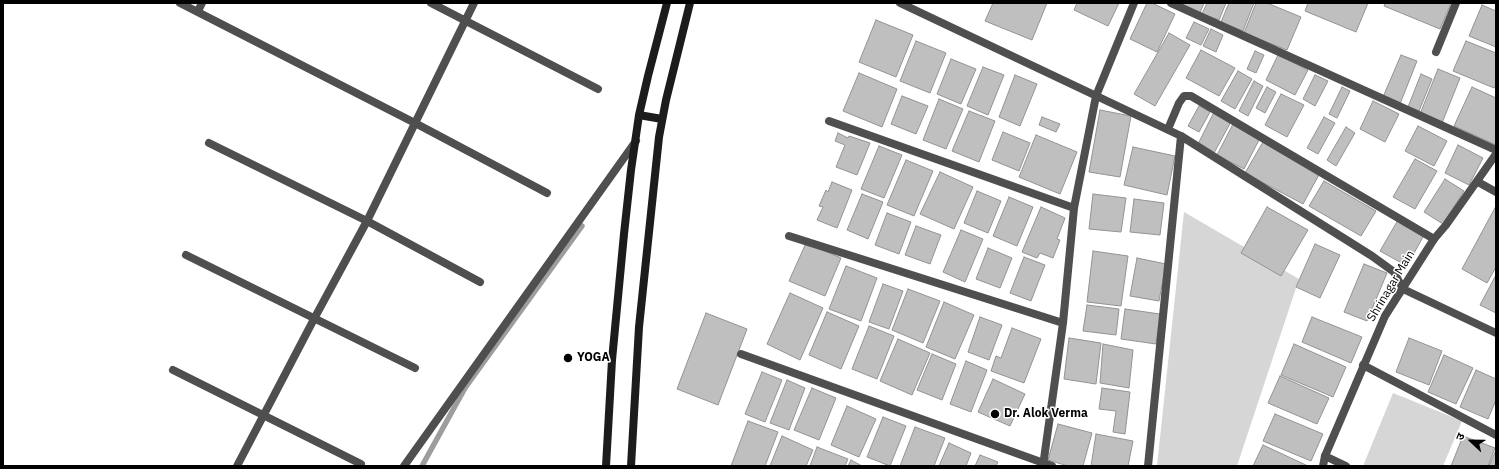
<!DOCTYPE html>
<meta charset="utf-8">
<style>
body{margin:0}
#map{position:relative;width:1499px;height:469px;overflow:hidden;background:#fff;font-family:"IBM Plex Sans","Noto Sans Devanagari",sans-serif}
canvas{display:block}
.frame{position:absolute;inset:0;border:4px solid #000;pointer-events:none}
.north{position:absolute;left:1451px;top:421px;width:40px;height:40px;-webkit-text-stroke:3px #fff;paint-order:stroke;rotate:292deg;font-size:11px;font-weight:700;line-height:16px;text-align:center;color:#000}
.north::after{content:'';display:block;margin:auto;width:14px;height:18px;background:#000;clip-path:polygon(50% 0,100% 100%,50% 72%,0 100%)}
</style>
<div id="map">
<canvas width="1499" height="469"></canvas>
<div class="frame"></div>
<div class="north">उ</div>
</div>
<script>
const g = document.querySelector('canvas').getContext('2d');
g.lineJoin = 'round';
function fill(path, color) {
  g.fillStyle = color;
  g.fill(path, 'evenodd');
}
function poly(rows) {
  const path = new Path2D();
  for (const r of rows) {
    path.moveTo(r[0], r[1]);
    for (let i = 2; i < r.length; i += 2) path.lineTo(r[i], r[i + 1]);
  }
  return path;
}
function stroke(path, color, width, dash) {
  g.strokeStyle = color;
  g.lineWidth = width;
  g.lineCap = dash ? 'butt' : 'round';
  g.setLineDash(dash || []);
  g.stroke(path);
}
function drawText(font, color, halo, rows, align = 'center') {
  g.font = font + ' "IBM Plex Sans",sans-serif';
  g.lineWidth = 3;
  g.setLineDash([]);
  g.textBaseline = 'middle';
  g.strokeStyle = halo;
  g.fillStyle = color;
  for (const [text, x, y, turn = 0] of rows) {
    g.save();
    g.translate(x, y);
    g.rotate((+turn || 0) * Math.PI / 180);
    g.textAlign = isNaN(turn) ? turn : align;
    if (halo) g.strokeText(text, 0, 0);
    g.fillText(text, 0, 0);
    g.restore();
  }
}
fill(poly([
 [1184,212,1299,279,1237,466,1157,466],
 [1393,393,1462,421,1443,466,1363,466]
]), '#d6d6d6');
stroke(poly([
 [422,466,465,388,582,226]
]), '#9d9d9d', 5.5);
const building = poly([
 [993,3,1047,3,1032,40,985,21,993,3],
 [1077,3,1119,3,1108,26,1074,10,1077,3],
 [1147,3,1152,3,1175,14,1157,52,1130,39,1147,3],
 [1176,3,1204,3,1200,13,1176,3],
 [1207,3,1226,3,1219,20,1202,14,1207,3],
 [1229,3,1254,3,1243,31,1221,22,1229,3],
 [1256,3,1267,3,1301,17,1287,50,1244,33,1256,3],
 [1308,3,1368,3,1356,32,1305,11,1308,3],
 [1385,3,1451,3,1440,29,1384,6,1385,3],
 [1482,5,1496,11,1496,47,1469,36,1482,5],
 [876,20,913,35,896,77,859,62,876,20],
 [1194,22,1209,29,1201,45,1186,38,1194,22],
 [1211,29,1223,35,1216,52,1203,46,1211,29],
 [1169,33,1190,45,1155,106,1134,94,1169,33],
 [916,41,946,53,930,93,900,81,916,41],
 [1466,41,1496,53,1496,84,1494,88,1453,71,1466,41],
 [1201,50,1235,68,1219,96,1186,78,1201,50],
 [1255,51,1264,55,1256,73,1247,69,1255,51],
 [1278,55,1308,70,1295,95,1266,80,1278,55],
 [1401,55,1417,61,1400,104,1383,97,1401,55],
 [951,59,976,69,961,104,937,94,951,59],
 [983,67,1004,75,988,115,967,106,983,67],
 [1438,69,1460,78,1442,123,1420,114,1438,69],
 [1238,71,1252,79,1235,109,1221,101,1238,71],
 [859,73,897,89,882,127,843,111,859,73],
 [1421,74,1432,79,1419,111,1408,107,1421,74],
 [1015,75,1037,84,1020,126,999,117,1015,75],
 [1315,75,1328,81,1315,106,1303,99,1315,75],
 [1254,81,1263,86,1248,116,1239,111,1254,81],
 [1267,87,1276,92,1265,113,1256,108,1267,87],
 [1342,87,1350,91,1337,118,1329,114,1342,87],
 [1472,87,1496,98,1496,145,1454,126,1472,87],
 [1281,94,1304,105,1287,137,1265,125,1281,94],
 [902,96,928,106,916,134,891,124,902,96],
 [939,99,963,109,946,149,923,140,939,99],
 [1373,101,1399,114,1385,142,1360,129,1373,101],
 [1199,106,1210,112,1199,132,1188,126,1199,106],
 [1100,110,1131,116,1120,177,1089,172,1100,110],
 [969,111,995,121,979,162,952,151,969,111],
 [1214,112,1232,120,1214,153,1198,144,1214,112],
 [1042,117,1060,124,1056,132,1039,125,1042,117],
 [1324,117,1335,123,1318,154,1307,148,1324,117],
 [1233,124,1260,138,1244,169,1217,155,1233,124],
 [1418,126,1447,141,1434,166,1405,151,1418,126],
 [1346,127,1355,133,1336,166,1327,160,1346,127],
 [1003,132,1030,143,1019,171,992,160,1003,132],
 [838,133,848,138,849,136,870,143,857,175,836,167,845,145,835,141,838,133],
 [1036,135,1077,152,1060,194,1019,177,1036,135],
 [1263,142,1320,173,1303,204,1245,173,1263,142],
 [1458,145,1483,158,1469,185,1445,173,1458,145],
 [879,146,902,155,884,198,861,189,879,146],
 [1133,147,1175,156,1167,195,1124,185,1133,147],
 [1415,159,1437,171,1415,209,1393,197,1415,159],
 [906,160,933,171,914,216,887,205,906,160],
 [940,172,973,187,954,229,920,214,940,172],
 [1445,179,1464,191,1443,224,1424,212,1445,179],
 [1324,181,1376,211,1361,236,1309,206,1324,181],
 [832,182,852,190,837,228,817,220,823,207,819,206,826,190,828,192,832,182],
 [977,191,1001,201,988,233,964,223,977,191],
 [862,194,883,202,868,239,847,230,862,194],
 [1093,194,1126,198,1121,232,1089,229,1093,194],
 [1009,197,1033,207,1017,246,993,236,1009,197],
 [1134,199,1164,203,1160,235,1130,232,1134,199],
 [1496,206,1496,267,1487,283,1462,269,1496,206],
 [1041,207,1065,218,1057,239,1060,240,1053,258,1040,253,1037,258,1022,252,1041,207],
 [1267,207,1308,230,1281,276,1241,253,1267,207],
 [887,213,911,222,899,254,875,245,887,213],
 [1398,220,1424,235,1407,266,1380,251,1398,220],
 [916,226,941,235,930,264,905,255,916,226],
 [961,230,983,239,965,282,943,272,961,230],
 [806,243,841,258,825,296,789,281,806,243],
 [1315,244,1340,255,1320,298,1296,287,1315,244],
 [988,248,1012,258,1000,288,976,279,988,248],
 [1093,251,1128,256,1121,306,1087,302,1093,251],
 [1024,257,1045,265,1031,301,1010,293,1024,257],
 [1137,258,1166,264,1159,301,1130,296,1137,258],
 [1364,264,1387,273,1367,321,1344,312,1364,264],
 [846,266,877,278,861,321,829,309,846,266],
 [1496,275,1496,313,1480,305,1496,275],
 [883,284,903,291,889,329,869,322,883,284],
 [908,289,940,301,923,343,892,330,908,289],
 [790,293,823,308,800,360,767,344,790,293],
 [944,302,974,315,955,359,926,347,944,302],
 [1087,305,1119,309,1116,335,1083,331,1087,305],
 [1125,309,1160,314,1156,344,1121,339,1125,309],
 [827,312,859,326,841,369,809,355,827,312],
 [706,313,747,329,718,405,677,389,706,313],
 [980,317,1002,325,989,360,968,352,980,317],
 [1312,317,1362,337,1351,363,1302,342,1312,317],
 [869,326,894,336,877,379,852,369,869,326],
 [1012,328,1041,339,1024,383,991,371,996,356,1001,358,1012,328],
 [1069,338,1101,343,1096,384,1064,379,1069,338],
 [1409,338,1442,351,1429,385,1396,372,1409,338],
 [898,339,930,353,912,395,880,381,898,339],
 [1103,344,1133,350,1129,388,1100,383,1103,344],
 [1294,344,1346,367,1333,397,1281,375,1294,344],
 [932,354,956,364,942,400,917,390,932,354],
 [1444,355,1473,368,1456,404,1428,392,1444,355],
 [966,361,987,370,971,412,950,404,966,361],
 [1476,370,1496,379,1496,400,1488,419,1460,407,1476,370],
 [762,372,782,380,765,422,745,414,762,372],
 [1280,376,1329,398,1317,424,1268,403,1280,376],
 [993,379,1025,394,1010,426,978,412,993,379],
 [787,380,805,388,789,430,770,423,787,380],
 [812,388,836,398,819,440,794,430,812,388],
 [1102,388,1130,392,1125,434,1113,432,1116,411,1099,409,1102,388],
 [847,406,876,419,859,457,831,445,847,406],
 [1275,414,1323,434,1311,461,1263,441,1275,414],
 [883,417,906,426,890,466,867,457,883,417],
 [748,421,778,432,765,466,731,466,748,421],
 [1058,424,1092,433,1083,466,1068,466,1048,460,1058,424],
 [915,427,945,438,934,466,900,466,915,427],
 [1096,434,1133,441,1128,466,1091,466,1096,434],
 [782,436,813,450,806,466,770,466,782,436],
 [1463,436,1495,448,1488,466,1451,466,1463,436],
 [949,443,971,453,966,466,939,466,949,443],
 [1263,445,1308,466,1253,466,1263,445],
 [817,447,848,459,845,466,810,466,817,447],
 [1496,450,1496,466,1489,466,1496,450],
 [980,455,998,462,996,466,975,466,980,455],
 [851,460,862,466,848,466,851,460]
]);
fill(building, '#bfbfbf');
stroke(building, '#939393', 1);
stroke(poly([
 [404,466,636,141]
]), '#4f4f4f', 8);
stroke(poly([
 [180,3,415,123,547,193],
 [431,3,598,89],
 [900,3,1181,136,1372,256,1394,272,1403,289,1496,333],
 [1171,3,1496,150],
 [198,11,202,3],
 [1436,52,1456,3],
 [829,121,1074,208],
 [1168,129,1179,103,1184,96,1191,96,1434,239],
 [209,143,367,221,480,282],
 [1478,182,1496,192],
 [789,236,1063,323],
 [186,255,415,368],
 [741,354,1052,466],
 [1363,365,1496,435],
 [173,370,361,464],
 [1325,456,1346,466],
 [237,466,314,319,367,221,474,3],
 [1043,466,1063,323,1074,208,1096,96,1134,3],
 [1148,466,1181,136]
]), '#4f4f4f', 8);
stroke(poly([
 [1323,466,1325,456,1385,316,1434,239,1446,225,1496,154]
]), '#4f4f4f', 8);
stroke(poly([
 [639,115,662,119],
 [606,466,612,360,624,234,631,170,639,115,648,76,667,3],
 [631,466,639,327,659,137,666,100,690,3]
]), '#1c1c1c', 8);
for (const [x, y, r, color] of [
 [568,358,5,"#000"],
 [995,414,5,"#000"]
]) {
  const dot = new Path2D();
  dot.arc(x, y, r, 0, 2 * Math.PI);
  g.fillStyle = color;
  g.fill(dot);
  stroke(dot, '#fff', 1.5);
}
drawText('12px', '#000', '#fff', [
 ["Shrinagar Main",1391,286,-59]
]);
drawText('bold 12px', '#000', '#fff', [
 ["YOGA",577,358],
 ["Dr. Alok Verma",1004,414]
], 'left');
</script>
